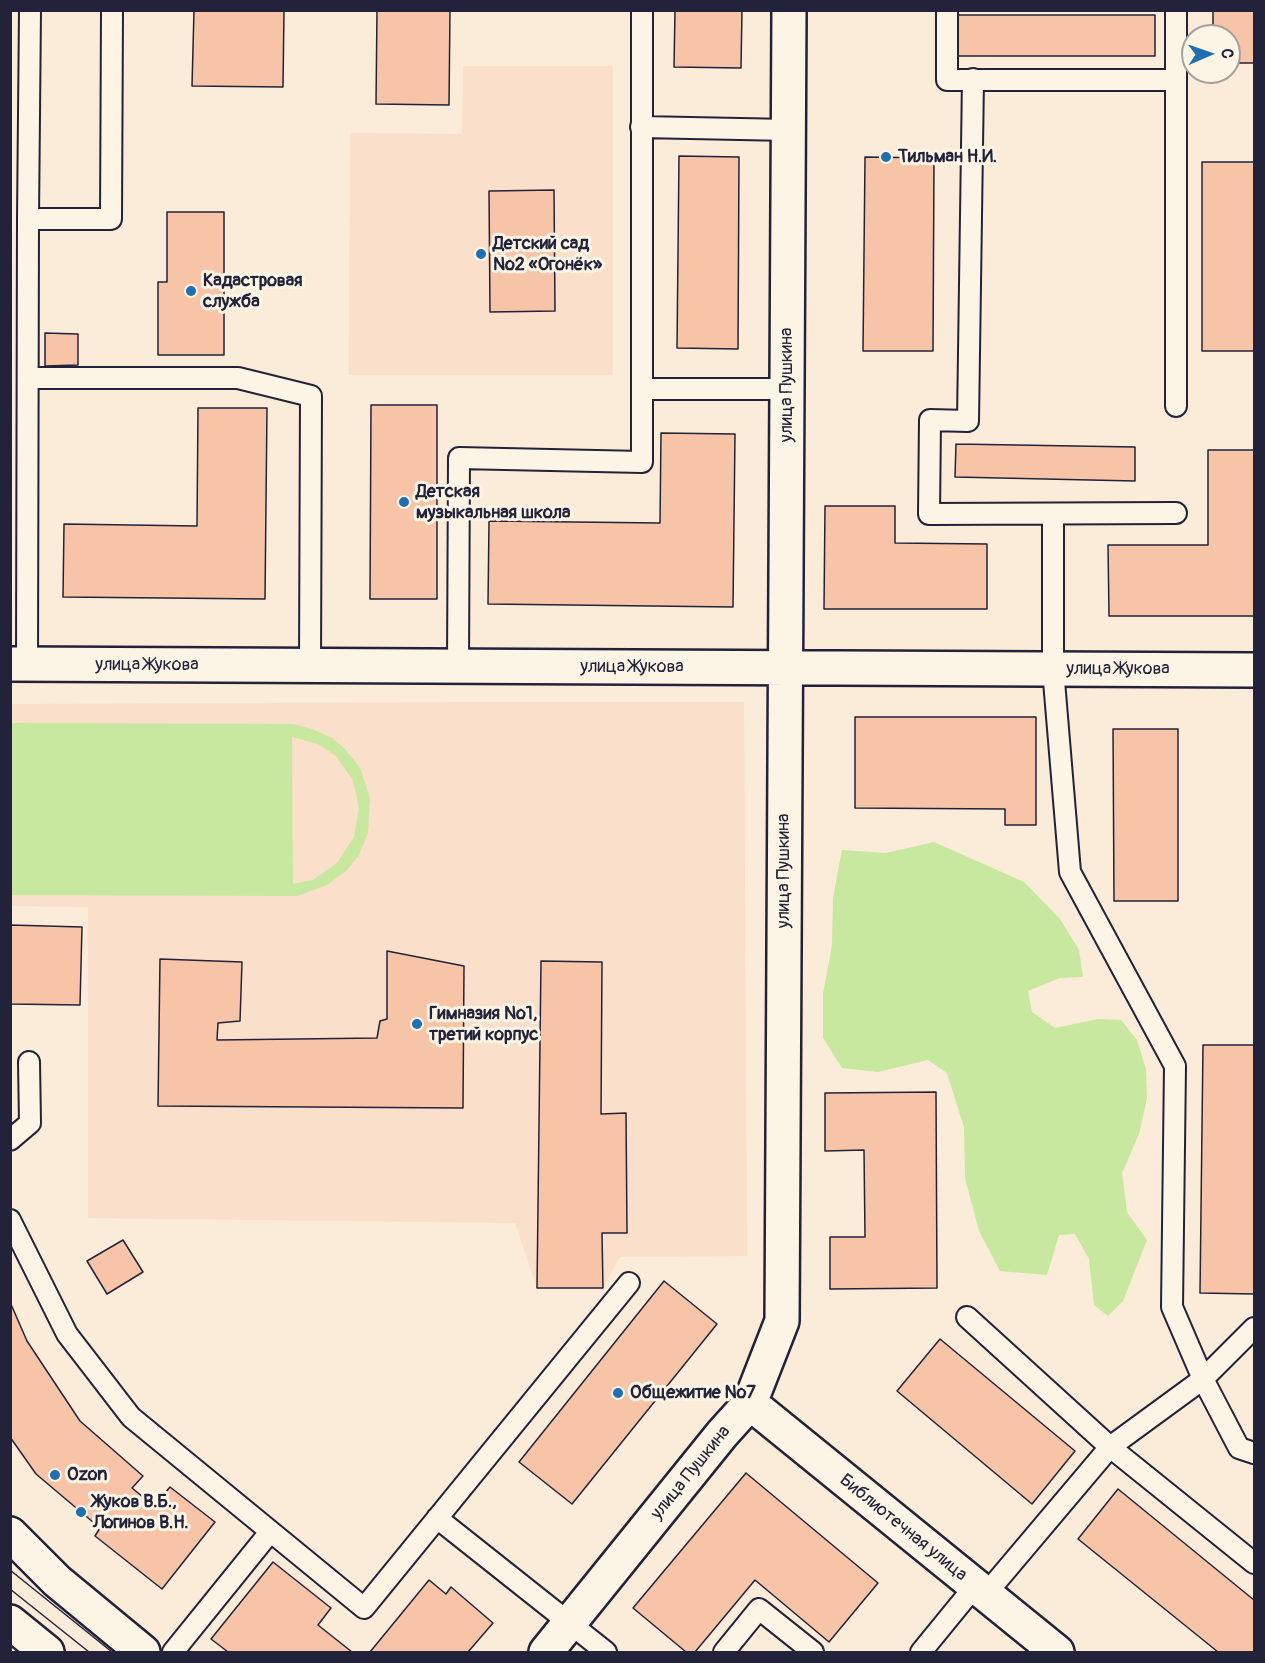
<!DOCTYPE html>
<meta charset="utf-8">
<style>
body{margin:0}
#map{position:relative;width:1265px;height:1663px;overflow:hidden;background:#fbebd9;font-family:Pangolin,sans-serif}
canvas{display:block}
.frame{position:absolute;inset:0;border:12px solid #22223b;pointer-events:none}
.north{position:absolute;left:1181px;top:24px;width:60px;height:60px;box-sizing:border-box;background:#fcf5e5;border:2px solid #a5a1a1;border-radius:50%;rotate:88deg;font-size:16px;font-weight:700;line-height:24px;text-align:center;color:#22223b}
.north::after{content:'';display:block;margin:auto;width:21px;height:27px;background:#1f6fb2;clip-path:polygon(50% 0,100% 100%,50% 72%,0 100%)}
</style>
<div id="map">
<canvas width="1265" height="1663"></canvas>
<div class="frame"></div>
<div class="north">С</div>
</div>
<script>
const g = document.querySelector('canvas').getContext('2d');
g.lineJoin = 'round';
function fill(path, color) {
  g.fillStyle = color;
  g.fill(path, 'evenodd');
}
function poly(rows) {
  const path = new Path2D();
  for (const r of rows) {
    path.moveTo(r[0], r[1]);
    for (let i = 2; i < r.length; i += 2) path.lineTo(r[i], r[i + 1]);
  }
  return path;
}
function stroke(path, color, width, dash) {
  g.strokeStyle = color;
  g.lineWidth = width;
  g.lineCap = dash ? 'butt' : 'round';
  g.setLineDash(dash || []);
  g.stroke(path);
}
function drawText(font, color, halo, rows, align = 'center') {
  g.font = font + ' Pangolin,sans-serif';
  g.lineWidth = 6;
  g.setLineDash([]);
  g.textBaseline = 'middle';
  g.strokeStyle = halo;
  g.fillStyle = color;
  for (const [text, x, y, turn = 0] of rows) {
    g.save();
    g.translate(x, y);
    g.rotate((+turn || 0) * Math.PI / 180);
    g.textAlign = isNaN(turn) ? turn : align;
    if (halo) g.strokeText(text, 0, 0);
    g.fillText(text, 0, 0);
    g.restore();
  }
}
fill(poly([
 [463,66,613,66,613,375,349,375,350,133,462,134],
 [481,702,744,702,747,1256,620,1257,603,1288,537,1288,515,1223,88,1218,88,907,11,906,11,704]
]), '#fadfca');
fill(poly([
 [11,723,293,724,312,729,332,738,344,748,360,768,370,798,368,833,359,855,346,871,327,885,297,896,11,895],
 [292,737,318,744,336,756,353,780,359,808,354,837,337,863,313,880,293,884],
 [934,842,1024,882,1060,919,1079,950,1083,977,1060,978,1028,991,1032,1012,1055,1028,1098,1019,1121,1020,1137,1040,1146,1069,1147,1098,1139,1134,1122,1173,1127,1212,1147,1240,1123,1301,1108,1316,1094,1305,1089,1259,1075,1234,1059,1235,1047,1275,1000,1271,979,1231,965,1178,964,1127,947,1073,928,1060,878,1072,842,1068,823,1038,823,994,832,945,833,898,842,850,886,853]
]), '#c8e79f');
const building = poly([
 [194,10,284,10,283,87,192,86,194,10],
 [377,10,450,10,449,105,376,104,377,10],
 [675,10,742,10,741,68,674,67,675,10],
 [1213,10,1254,10,1254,63,1229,63,1229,36,1213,36,1213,10],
 [956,15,1155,15,1155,56,956,56,956,15],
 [679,156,739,157,738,349,677,348,679,156],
 [865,157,934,158,933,351,863,351,865,157],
 [1202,162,1254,162,1254,351,1202,351,1202,162],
 [554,190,555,311,490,312,489,191,554,190],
 [167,212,224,212,224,355,158,355,158,282,167,282,167,212],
 [45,333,78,334,78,365,45,366,45,333],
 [371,405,437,405,437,599,370,599,371,405],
 [198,408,267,408,265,599,63,597,64,524,197,526,198,408],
 [661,433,735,434,733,607,488,604,489,521,660,523,661,433],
 [956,444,1135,447,1135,481,955,477,956,444],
 [1208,450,1254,450,1254,616,1109,616,1108,545,1208,545,1208,450],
 [825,506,895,506,895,543,987,544,987,609,824,609,825,506],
 [855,717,1036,717,1036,825,1005,825,1005,809,855,808,855,717],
 [1113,729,1178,729,1178,901,1114,901,1113,729],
 [10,925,82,927,80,1005,10,1004,10,925],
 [387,951,464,966,463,1108,158,1106,160,959,242,962,240,1021,218,1023,217,1040,377,1038,380,1021,387,1019,387,951],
 [541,961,602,962,601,1114,626,1113,627,1233,602,1233,603,1288,537,1288,541,961],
 [1203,1045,1254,1045,1254,1294,1200,1293,1203,1045],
 [936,1092,937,1288,830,1289,830,1237,865,1237,864,1150,825,1151,825,1093,936,1092],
 [123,1240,143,1272,107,1294,87,1261,123,1240],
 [664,1281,717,1324,572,1504,519,1462,664,1281],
 [10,1302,27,1341,80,1421,143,1476,132,1488,154,1506,170,1487,215,1522,162,1589,95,1536,100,1528,36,1474,10,1437,10,1302],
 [940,1339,1075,1451,1032,1504,897,1391,940,1339],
 [746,1473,878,1583,829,1642,755,1580,695,1652,686,1652,633,1608,746,1473],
 [1118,1489,1254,1600,1254,1652,1218,1652,1078,1539,1118,1489],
 [273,1562,331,1608,318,1625,352,1652,228,1652,211,1639,273,1562],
 [429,1580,446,1594,451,1587,493,1623,468,1652,370,1652,429,1580]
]);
fill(building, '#f7c4a8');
stroke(building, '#22223b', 1.5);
const lane = poly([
 [642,10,642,389,787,389],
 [947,10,947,80,1175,80],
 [973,79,968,421,930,420,929,514,1176,513],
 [641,127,789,130],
 [28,219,30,10],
 [28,378,238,378,311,396,310,665],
 [1176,406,1176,10],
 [1053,514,1053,669,1070,872,1175,1066,1172,1307,1203,1379,1239,1448,1254,1453],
 [27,664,28,219,111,219,112,10],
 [458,666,459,458,642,462,642,389],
 [10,1140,30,1123,29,1062],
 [10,1220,67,1334,131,1417,364,1608,629,1283],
 [967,1317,1110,1447,1254,1563],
 [437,1518,606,1652],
 [985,1595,1110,1447,1203,1379,1254,1328],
 [173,1652,270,1532],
 [724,1652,759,1609,813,1652],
 [921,1652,975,1586]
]);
const street = poly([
 [10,664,1254,670],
 [750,1403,1057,1652],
 [546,1652,722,1434,750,1403,782,1321,789,10]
]);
const primary = poly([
 [10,1534,57,1581,143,1652],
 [10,1622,47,1652]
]);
stroke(lane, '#22223b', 24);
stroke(street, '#22223b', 38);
stroke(primary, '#22223b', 38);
stroke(lane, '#fcf5e5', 20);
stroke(street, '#fcf5e5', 33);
stroke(primary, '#fcf5e5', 33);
stroke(poly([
 [10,1570,112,1652],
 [10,1589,89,1652]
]), '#22223b', 1.5);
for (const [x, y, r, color] of [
 [886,157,6,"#1f6fb2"],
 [481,254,6,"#1f6fb2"],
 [191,291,6,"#1f6fb2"],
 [404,502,6,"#1f6fb2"],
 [417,1024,6,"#1f6fb2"],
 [618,1393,6,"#1f6fb2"],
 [55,1475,6,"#1f6fb2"],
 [81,1512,6,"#1f6fb2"]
]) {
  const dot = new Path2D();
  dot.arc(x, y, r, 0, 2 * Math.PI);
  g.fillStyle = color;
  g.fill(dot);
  stroke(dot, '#fcf5e5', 2);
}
drawText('bold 18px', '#22223b', '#fcf5e5', [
 ["Тильман Н.И.",898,157],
 ["Детский сад",493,244],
 ["№2 «Огонёк»",493,265],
 ["Кадастровая",203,281],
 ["служба",203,302],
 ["Детская",416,492],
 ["музыкальная школа",416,513],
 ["Гимназия №1,",429,1014],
 ["третий корпус",429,1035],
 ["Общежитие №7",630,1393],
 ["Ozon",67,1475],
 ["Жуков В.Б.,",93,1502],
 ["Логинов В.Н.",93,1523]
], 'left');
drawText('18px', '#22223b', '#fcf5e5', [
 ["улица Пушкина",787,385,-90],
 ["улица Жукова",147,665],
 ["улица Жукова",632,667],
 ["улица Жукова",1118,669],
 ["улица Пушкина",784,871,-90],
 ["улица Пушкина",691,1473,-51],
 ["Библиотечная улица",903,1528,39]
]);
</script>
